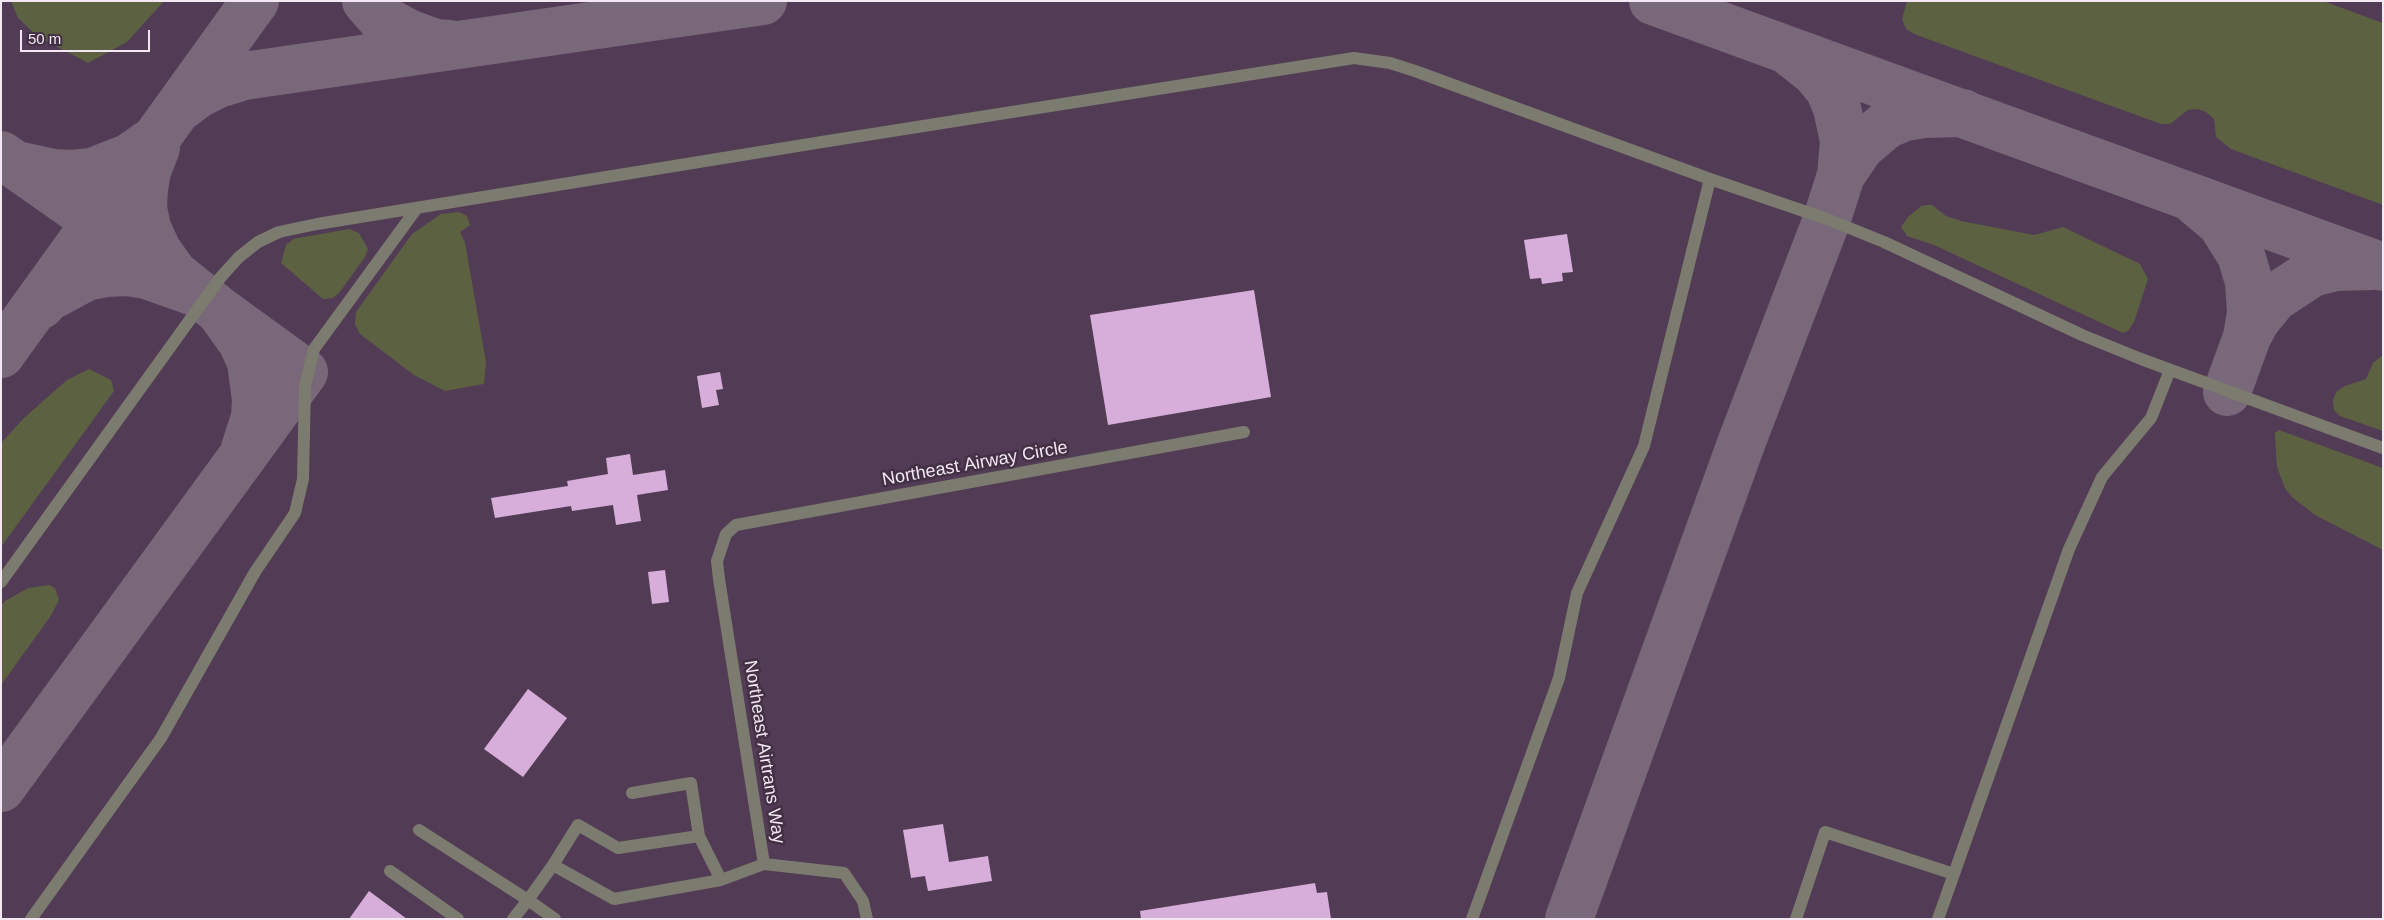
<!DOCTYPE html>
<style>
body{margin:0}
#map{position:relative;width:2384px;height:920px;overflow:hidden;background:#433044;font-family:Helvetica,sans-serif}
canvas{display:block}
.frame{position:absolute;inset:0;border:2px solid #f3e7f4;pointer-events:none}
.scale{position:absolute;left:20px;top:30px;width:130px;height:22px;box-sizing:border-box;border:2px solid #f3e7f4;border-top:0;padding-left:6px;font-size:15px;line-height:18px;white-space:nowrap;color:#f3e7f4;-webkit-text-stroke:4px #433044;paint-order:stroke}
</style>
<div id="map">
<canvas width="2384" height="920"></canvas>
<div class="frame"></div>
<div class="scale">50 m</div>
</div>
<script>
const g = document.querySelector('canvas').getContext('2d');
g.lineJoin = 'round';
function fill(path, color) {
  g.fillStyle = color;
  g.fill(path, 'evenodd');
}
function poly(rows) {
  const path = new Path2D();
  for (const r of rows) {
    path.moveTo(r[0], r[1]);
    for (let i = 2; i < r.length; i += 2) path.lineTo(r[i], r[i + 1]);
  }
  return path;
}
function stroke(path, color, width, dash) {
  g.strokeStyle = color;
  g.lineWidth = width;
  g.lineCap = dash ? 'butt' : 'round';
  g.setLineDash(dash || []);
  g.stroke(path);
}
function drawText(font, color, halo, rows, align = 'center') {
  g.font = font + ' Helvetica,sans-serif';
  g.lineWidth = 5;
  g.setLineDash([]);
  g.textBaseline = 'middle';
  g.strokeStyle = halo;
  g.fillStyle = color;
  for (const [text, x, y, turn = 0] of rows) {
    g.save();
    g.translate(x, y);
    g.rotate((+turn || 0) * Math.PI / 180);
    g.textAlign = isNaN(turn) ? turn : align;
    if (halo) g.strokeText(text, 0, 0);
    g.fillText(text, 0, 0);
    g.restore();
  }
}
fill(poly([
 [1,1,2383,1,2383,919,1,919]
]), '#523b54');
fill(poly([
 [11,1,164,1,127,42,88,63,37,36,18,18],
 [1907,1,2323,1,2383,23,2383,205,2231,149,2216,137,2214,119,2206,112,2198,109,2188,110,2170,124,2161,124,1914,34,1906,29,1902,19],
 [1926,205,1932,205,1946,216,1961,221,2034,235,2063,227,2140,264,2148,279,2134,322,2128,331,2123,333,1934,245,1907,236,1901,227,1908,217,1921,206],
 [459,212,467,216,470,225,460,232,465,243,486,362,484,384,445,391,414,375,360,334,355,324,356,312,412,234,441,214],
 [349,229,359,233,368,249,365,257,339,293,333,298,323,299,281,263,286,245,293,239],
 [2383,355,2383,431,2340,416,2334,410,2333,400,2336,392,2345,386,2366,379,2373,363],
 [89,369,111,380,114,391,1,547,1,443,24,418,67,380],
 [2279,430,2383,468,2383,550,2315,515,2292,497,2285,488,2277,467,2275,438,2275,433],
 [49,585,55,588,59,600,50,617,1,685,1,606,5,601,28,588]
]), '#5c6142');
stroke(poly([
 [366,1,381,18,408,33,436,43,449,44],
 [1653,1,2383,267],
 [1792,54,1816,73,1829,89,1837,108,1844,141,1841,175],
 [178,109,198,94,218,84,244,76,763,1],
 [156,148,147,171,144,189,143,208,147,228,157,250,174,274,220,311,242,342,251,362,256,400,255,417,245,448],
 [1,155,121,239],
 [21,166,53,173,72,174,92,172,130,157,150,143],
 [2196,202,2221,223,2241,255,2249,282,2251,312,2247,337],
 [41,305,47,298,86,277,106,273,128,272,146,275,194,292],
 [1,354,255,1],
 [2227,392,2247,337,2256,320,2274,298,2312,273,2336,267,2372,266],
 [1,788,304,372,220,311],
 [1569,919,1742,441,1827,219,1841,175,1860,147,1886,125,1905,117,1924,114,1963,113]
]), '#78687a', 48);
fill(poly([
 [1567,234,1573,272,1562,273,1563,281,1542,284,1541,278,1530,279,1524,240],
 [1254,290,1271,397,1108,425,1090,315],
 [720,372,723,389,716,390,719,405,702,408,697,376],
 [630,454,633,475,665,470,668,490,637,495,641,521,616,525,613,505,572,511,571,506,495,518,491,498,568,486,567,481,608,474,606,458],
 [665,570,669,602,652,604,648,572],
 [528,689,567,718,523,777,484,749],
 [943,824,949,862,988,856,992,881,928,891,925,876,911,878,903,830],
 [1315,883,1317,893,1327,892,1331,919,1141,919,1140,911],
 [369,891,407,919,349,919]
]), '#d7aed9');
stroke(poly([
 [1,582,220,278,239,257,258,242,279,232,317,224,822,142,1354,58,1390,63,1415,71,1710,179,1827,219,1884,242,2082,335,2141,359,2383,448],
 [632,793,691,783,699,836],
 [419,830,528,900,513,919],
 [553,865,528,900,555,919],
 [390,871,458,919],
 [721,880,699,836,618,848,578,825,553,865,614,899,721,880,764,864],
 [31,919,161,738,255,572,295,513,303,479,305,386,314,349,417,208],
 [867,919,863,901,844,873,764,864,719,579,717,561,726,534,736,525,1244,432],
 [1472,919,1559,678,1577,593,1644,446,1710,179],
 [1796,919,1825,832,1954,874],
 [1938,919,2069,549,2102,477,2151,418,2170,370]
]), '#7b7c6f', 12);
drawText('18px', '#f3e7f4', '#433044', [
 ["Northeast Airway Circle",975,464,-10],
 ["Northeast Airtrans Way",764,752,81]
]);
</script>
